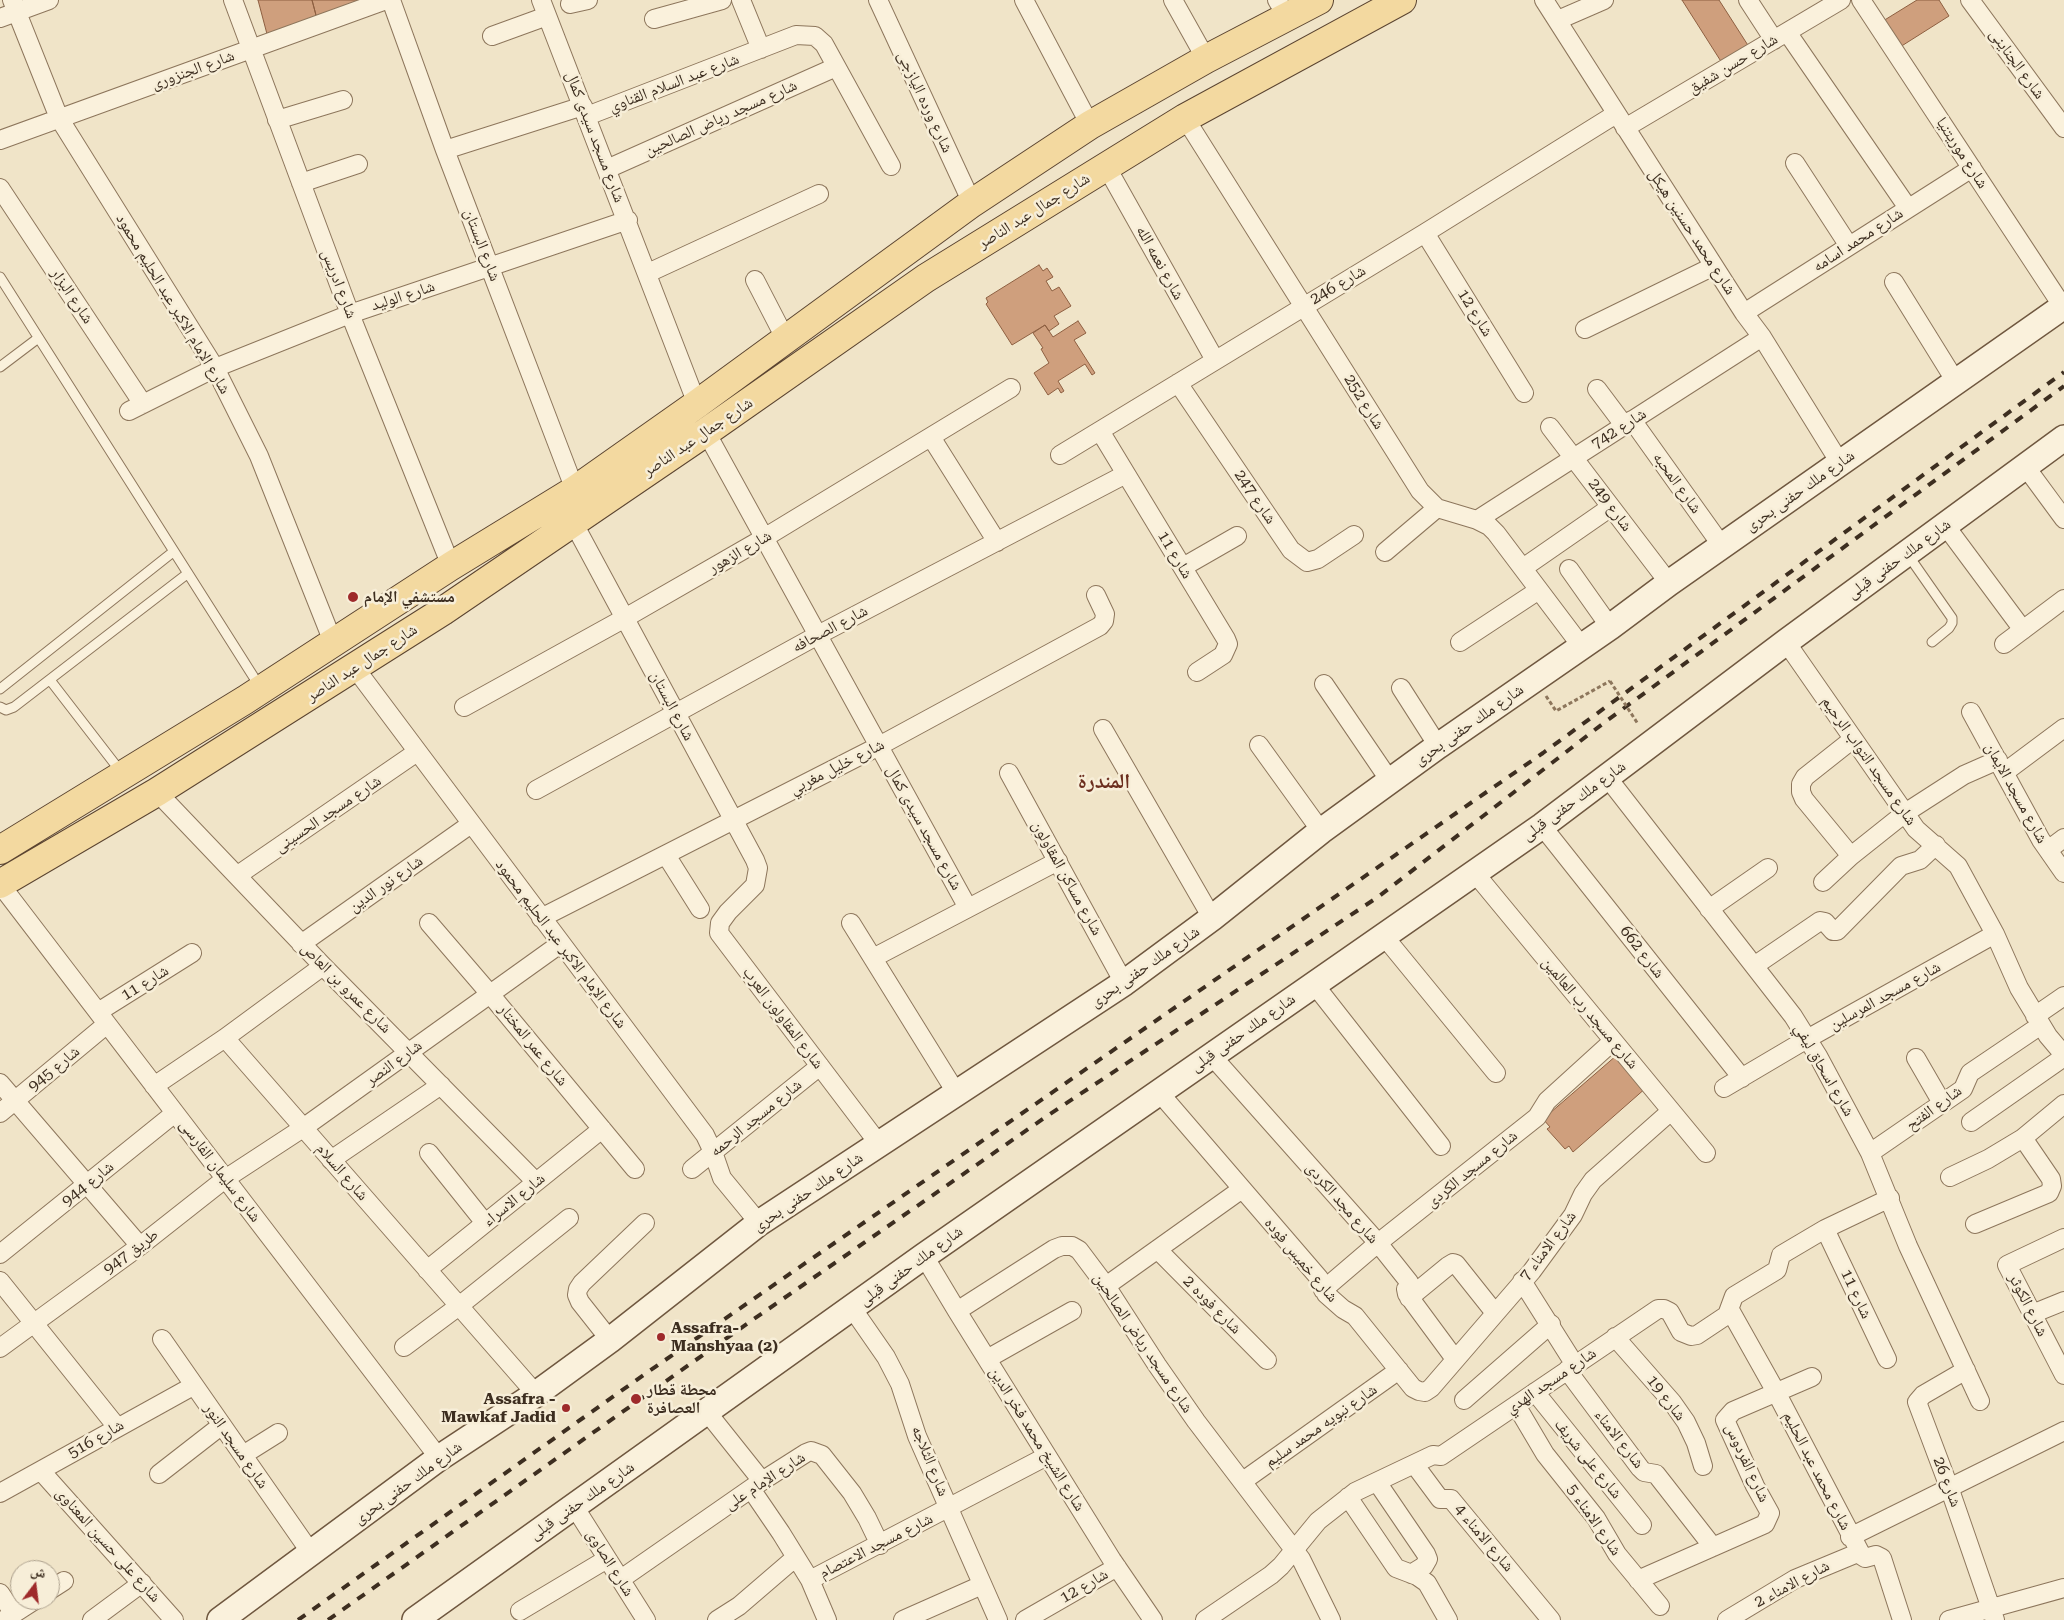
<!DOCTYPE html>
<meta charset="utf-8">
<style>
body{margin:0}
#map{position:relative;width:2064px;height:1620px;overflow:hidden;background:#f0e4c8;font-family:"Roboto Serif","Noto Naskh Arabic",serif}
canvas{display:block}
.north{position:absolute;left:10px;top:1560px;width:50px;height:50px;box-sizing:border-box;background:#f7eed8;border:1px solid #ada18e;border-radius:50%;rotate:15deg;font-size:14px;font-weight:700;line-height:20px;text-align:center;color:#3d2e20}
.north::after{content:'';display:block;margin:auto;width:18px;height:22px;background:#9e2a2b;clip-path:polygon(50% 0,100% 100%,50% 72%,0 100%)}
</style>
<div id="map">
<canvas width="2064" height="1620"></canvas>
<div class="north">ش</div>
</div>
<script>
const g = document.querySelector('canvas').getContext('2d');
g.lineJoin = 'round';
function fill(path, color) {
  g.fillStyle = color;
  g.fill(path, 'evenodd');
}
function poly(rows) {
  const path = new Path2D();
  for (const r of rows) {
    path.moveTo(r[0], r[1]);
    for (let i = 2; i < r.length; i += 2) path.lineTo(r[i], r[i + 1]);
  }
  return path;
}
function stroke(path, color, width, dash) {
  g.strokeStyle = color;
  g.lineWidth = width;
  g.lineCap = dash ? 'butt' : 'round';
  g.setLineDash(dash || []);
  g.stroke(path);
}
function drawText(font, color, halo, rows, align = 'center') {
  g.font = font + ' "Roboto Serif","Noto Naskh Arabic",serif';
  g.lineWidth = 5;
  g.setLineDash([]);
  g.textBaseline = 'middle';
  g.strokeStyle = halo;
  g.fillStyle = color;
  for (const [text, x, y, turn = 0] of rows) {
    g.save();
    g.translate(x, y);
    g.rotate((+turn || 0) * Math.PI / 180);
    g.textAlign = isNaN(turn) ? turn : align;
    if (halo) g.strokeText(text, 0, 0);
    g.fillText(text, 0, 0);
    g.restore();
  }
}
const building = poly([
 [258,0,312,0,317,19,267,34,258,0],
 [312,0,373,0,317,19,312,0],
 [1682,0,1719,0,1751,50,1722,63,1682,0],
 [1917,0,1939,0,1949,16,1900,47,1883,21,1917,0],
 [1039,265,1043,271,1047,268,1053,277,1046,281,1052,291,1059,287,1071,306,1054,316,1059,324,1049,331,1045,325,1012,345,986,304,988,302,986,298,1039,265],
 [1078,321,1086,333,1074,340,1095,373,1092,375,1085,364,1058,381,1064,391,1061,393,1058,388,1048,395,1034,373,1049,363,1041,349,1043,348,1033,333,1045,325,1053,337,1078,321],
 [1617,1055,1647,1087,1573,1152,1569,1146,1565,1149,1547,1129,1550,1127,1543,1119,1617,1055]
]);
fill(building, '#cf9f7d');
stroke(building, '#8d5f41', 1);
const lane = poly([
 [0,277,260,687],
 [0,367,37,339],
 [1908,555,1952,618,1952,623,1949,628,1932,642],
 [50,680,121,772],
 [0,689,173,552],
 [0,707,6,710,14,707,187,574]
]);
const street = poly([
 [12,0,59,118,215,368,259,456,333,642],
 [233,0,350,314,451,566],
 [391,0,445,150,575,490],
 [541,0,697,404],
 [741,0,761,49],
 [878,0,972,203],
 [1024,0,1090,125],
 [1173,0,1206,59],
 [1277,0,1287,17],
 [1544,0,1744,313,1762,337,1840,463],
 [1748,0,1774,40],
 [1861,0,2063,307],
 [1970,0,2064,128],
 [570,4,588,0],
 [0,18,49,0],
 [654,19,722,0],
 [1558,20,1604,0],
 [1787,32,1908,208],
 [492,36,547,16],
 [587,116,796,35,815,36,824,44,891,166],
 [1185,118,1420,491,1437,508,1477,520,1489,526,1496,533,1582,647],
 [277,120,343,100],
 [1625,128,1841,0],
 [0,140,386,0],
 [445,150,583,106],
 [1795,163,1849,246],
 [1106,166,1215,360],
 [607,169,836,67],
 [301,183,358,164],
 [0,188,143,404],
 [1425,233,1524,393],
 [648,273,819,194],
 [755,280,786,340],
 [1894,282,1956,382],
 [1744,313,1972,168],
 [1585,329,1714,266],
 [1178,383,1291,550,1307,562,1318,559,1354,535],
 [1597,389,1624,425],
 [129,411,215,368,350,314,628,220],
 [1632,420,1722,546],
 [1550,427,1669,583],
 [1100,431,1226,639,1228,644,1223,655,1197,672],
 [706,432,968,908],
 [931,437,997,542],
 [1060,455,1425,233,1616,114],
 [2025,466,2064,519],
 [1477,520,1762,337],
 [573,522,755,860,758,868,755,885,728,912,720,923,719,933,879,1144],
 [1945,525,2023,630],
 [1385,552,1437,508],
 [1183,567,1237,536],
 [1523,568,1611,507],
 [1569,569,1610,627],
 [1460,642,1539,590],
 [1786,642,1916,829,1958,866,1995,934,2019,988,2048,1036,2064,1055],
 [2004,644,2064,599],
 [355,668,705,1135,713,1152,722,1178,759,1223],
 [1324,684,1390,781],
 [1401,688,1438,746],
 [464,707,625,618,764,538,1011,388],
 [1971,712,2041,840,2064,873],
 [1103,729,1212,918],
 [1259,745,1321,831],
 [2005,772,2064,728],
 [1009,773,1124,983],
 [1607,777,1793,1016,1818,1056,1870,1153,1908,1246,1980,1401],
 [536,790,818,635,1126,474],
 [157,792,323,966,536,1182],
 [1542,826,1742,1078],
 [2048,850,2064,838],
 [666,855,700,909],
 [1851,856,1804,799,1801,792,1801,784,1805,777,1853,739],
 [1474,872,1706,1153],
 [238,875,417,752],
 [1823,882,1851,856,1905,813,1964,775,1998,760],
 [0,884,439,1458],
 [1709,909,1768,868],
 [541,918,879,746,1100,626,1104,621,1105,614,1096,595],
 [429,923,490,994,635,1169],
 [851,923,957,1094],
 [1383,935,1496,1073],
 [301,944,471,824],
 [873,958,1058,861],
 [1754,966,1820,921,1825,922,1833,931,1837,931,1901,866,1920,860,1936,845],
 [1314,984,1441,1146],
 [98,1012,192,953],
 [2035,1016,2064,996],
 [225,1038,536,1394],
 [1211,1055,1378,1243,1409,1282,1410,1285,1406,1289,1407,1294,1455,1359],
 [1916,1058,1942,1103],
 [0,1083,140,1246],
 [154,1086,225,1038,323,966],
 [1724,1088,1807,1039,1995,934],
 [1158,1091,1319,1278,1326,1294,1343,1309,1355,1316,1413,1388,1419,1391,1425,1392,1431,1388,1532,1271,1573,1215,1583,1194,1593,1180,1671,1111],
 [0,1113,107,1024],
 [1971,1122,2064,1057],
 [429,1153,485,1223],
 [1870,1153,1963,1089,1970,1073,2041,1025],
 [331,1160,441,1085],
 [692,1169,820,1066],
 [1950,1177,1988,1159,2023,1138,2064,1104],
 [1975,1224,2049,1193,2052,1186,2051,1179,2023,1138],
 [1825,1229,1887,1359],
 [2064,1238,2007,1265,2064,1375],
 [1158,1250,1267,1360],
 [0,1254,175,1113],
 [924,1256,957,1311,1112,1560,1153,1620],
 [427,1270,602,1129],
 [0,1281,117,1427],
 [1522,1281,1575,1365],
 [1106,1286,1242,1189],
 [1323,1290,1378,1243,1537,1117,1547,1101,1613,1041],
 [1409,1298,1448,1266,1453,1263,1456,1264,1495,1313],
 [852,1308,886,1357,900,1384,917,1436,998,1620],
 [1730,1310,1776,1392,1862,1556,1865,1558,1876,1555,1882,1558,1902,1620],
 [957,1311,1054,1249,1062,1246,1072,1246,1079,1250,1106,1286,1157,1365,1196,1421,1301,1559,1331,1620],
 [2032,1314,2064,1301],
 [1615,1337,1672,1402,1686,1422,1696,1443,1703,1466],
 [162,1339,311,1553],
 [610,1340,580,1302,577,1295,578,1289,582,1283,645,1223],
 [404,1347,459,1306,569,1218],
 [0,1348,140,1246,225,1179,303,1128,560,944],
 [987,1359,1072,1311],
 [1567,1370,1640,1468,1644,1472,1656,1474,1713,1547],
 [1966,1370,1923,1395,1917,1402,1949,1487,1995,1620],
 [1535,1392,1642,1525],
 [1464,1400,1551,1324],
 [1516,1405,1545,1454,1596,1518,1617,1554,1660,1606],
 [707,1412,762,1481],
 [243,1455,278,1433],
 [1414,1464,1440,1499,1451,1499,1551,1620],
 [41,1471,174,1620],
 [159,1474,222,1425],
 [1243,1481,1399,1370],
 [1377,1482,1426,1554,1428,1559,1424,1566,1411,1574],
 [751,1489,781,1533,810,1580,827,1620],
 [0,1493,193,1386],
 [1348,1497,1396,1568,1417,1576,1427,1583,1448,1620],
 [574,1506,646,1620],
 [1850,1537,2064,1431],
 [621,1579,762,1481,806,1453,811,1451,822,1455,852,1493,867,1518,880,1545],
 [810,1580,1047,1456],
 [1638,1580,1765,1524,1770,1513,1755,1486,1725,1420,1733,1411,1812,1377],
 [50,1590,64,1581],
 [0,1593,14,1614],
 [520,1611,607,1559],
 [4,1620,35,1600],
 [92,1620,142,1583],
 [717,1620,739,1606,796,1557],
 [903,1620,982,1585],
 [1025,1620,1117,1567],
 [1205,1620,1271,1575,1281,1566,1318,1521,1355,1492,1433,1455,1441,1456,1658,1309,1664,1309,1670,1312,1681,1332,1691,1336,1697,1335,1727,1315,1734,1296,1777,1270,1781,1255,1825,1229,1890,1198],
 [1727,1620,1795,1579,1860,1552],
 [1949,1620,2064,1588]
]);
const secondary = poly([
 [220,1620,439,1458,536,1394,610,1340,759,1223,1124,983,1212,918,1321,831,1438,746,1610,627,1669,583,2064,306],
 [415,1620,924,1256,1542,826,1786,642,2064,438]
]);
const primary = poly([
 [0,850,245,700,451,566,575,490,697,404,972,203,1090,125,1206,59,1319,0],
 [0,884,157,792,443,611,706,432,926,278,1185,118,1402,0]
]);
stroke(lane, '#8d765c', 11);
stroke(street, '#8d765c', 20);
stroke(secondary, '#6f573f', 28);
stroke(primary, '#5b4430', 30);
stroke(poly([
 [1546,696,1556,711,1610,681]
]), '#8d765c', 3, [4, 2.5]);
stroke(lane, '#faf1dc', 9);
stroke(street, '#faf1dc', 18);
stroke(secondary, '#faf1dc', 25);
stroke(primary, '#f3d9a0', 28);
stroke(poly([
 [298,1620,645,1374,1543,753,2064,372],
 [328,1620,751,1321,1050,1114,1378,897,1605,722,2064,386]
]), '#3d2e20', 4, [9, 9]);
stroke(poly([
 [1610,681,1638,724]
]), '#8d765c', 3, [4, 2.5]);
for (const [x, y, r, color] of [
 [353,597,6,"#9e2a2b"],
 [661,1337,5,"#9e2a2b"],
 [636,1399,6,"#9e2a2b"],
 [566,1408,5,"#9e2a2b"]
]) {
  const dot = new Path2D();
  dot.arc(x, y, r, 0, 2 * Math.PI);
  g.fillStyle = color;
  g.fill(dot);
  stroke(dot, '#f7eed8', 2);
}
drawText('16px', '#3d2e20', '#f7eed8', [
 ["شارع حسن شفيق",1733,64,-31],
 ["شارع الجناينى",2017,64,54],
 ["شارع الجنزورى",193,70,-20],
 ["شارع عبد السلام القناوي",674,83,-21],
 ["شارع ورده اليازجى",925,102,65],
 ["شارع مسجد رياض الصالحين",721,118,-24],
 ["شارع مسجد سيدى كمال",595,137,69],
 ["شارع موريتنيا",1962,153,57],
 ["شارع جمال عبد الناصر",1034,211,-32],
 ["شارع محمد حسنين هيكل",1692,232,57],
 ["شارع محمد اسامه",1858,240,-33],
 ["شارع البستان",482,245,69],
 ["شارع نعمه الله",1160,263,61],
 ["شارع ادريس",339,284,69],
 ["شارع 246",1338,285,-31],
 ["شارع البزار",72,296,56],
 ["شارع الوليد",403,296,-18],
 ["شارع الإمام الاكبر عبد الحليم محمود",173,304,59],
 ["شارع 12",1475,313,58],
 ["شارع 252",1364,402,58],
 ["شارع 742",1619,429,-33],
 ["شارع جمال عبد الناصر",698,437,-34],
 ["شارع المحبه",1677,483,54],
 ["شارع ملك حفنى بحرى",1800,491,-35],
 ["شارع 247",1255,497,56],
 ["شارع 249",1610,505,53],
 ["شارع الزهور",740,552,-30],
 ["شارع 11",1175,555,59],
 ["شارع ملك حفنى قبلى",1899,559,-36],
 ["شارع الصحافه",830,629,-28],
 ["شارع جمال عبد الناصر",362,663,-33],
 ["شارع البستان",672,706,62],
 ["شارع ملك حفنى بحرى",1469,725,-35],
 ["شارع مسجد التواب الرحيم",1869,761,55],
 ["شارع خليل مغربي",837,767,-27],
 ["شارع مسجد الايمان",2016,793,61],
 ["شارع ملك حفنى قبلى",1574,801,-36],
 ["شارع مسجد الحسينى",328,814,-34],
 ["شارع مسجد سيدى كمال",924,828,61],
 ["شارع مساكن المقاولون",1067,878,61],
 ["شارع نور الدين",386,884,-35],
 ["شارع الإمام الاكبر عبد الحليم محمود",561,944,53],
 ["شارع 662",1642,952,52],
 ["شارع ملك حفنى بحرى",1145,967,-35],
 ["شارع 11",145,983,-32],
 ["شارع عمرو بن العاص",346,988,45],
 ["شارع مسجد المرسلين",1885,996,-29],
 ["شارع مسجد رب العالمين",1590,1013,50],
 ["شارع المقاولون العرب",783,1018,53],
 ["شارع ملك حفنى قبلى",1243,1033,-35],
 ["شارع عمر المختار",533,1045,51],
 ["شارع النصر",394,1063,-36],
 ["شارع 945",54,1069,-40],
 ["شارع اسحاق ليفي",1824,1070,60],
 ["شارع الفتح",1934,1108,-36],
 ["شارع مسجد الرحمه",756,1118,-39],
 ["شارع مسجد الكردى",1472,1169,-39],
 ["شارع سليمان الفارسى",220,1171,53],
 ["شارع السلام",342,1172,49],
 ["شارع 944",88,1184,-39],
 ["شارع ملك حفنى بحرى",808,1192,-34],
 ["شارع الاسراء",514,1200,-39],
 ["شارع مجد الكردى",1342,1203,49],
 ["شارع الامناء 7",1548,1246,-53],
 ["طريق 947",131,1252,-37],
 ["شارع خميس فوده",1301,1260,50],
 ["شارع ملك حفنى قبلى",911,1266,-36],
 ["شارع 11",1856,1294,65],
 ["شارع فوده 2",1212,1305,45],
 ["شارع الكوثر",2028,1305,63],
 ["شارع مسجد رياض الصالحين",1143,1343,56],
 ["شارع مسجد الهدي",1551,1381,-34],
 ["شارع 19",1666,1398,52],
 ["شارع نبويه محمد سليم",1321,1426,-35],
 ["شارع 516",96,1439,-30],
 ["شارع الشيخ محمد فخر الدين",1037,1439,58],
 ["شارع الامناء",1619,1439,52],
 ["شارع مسجد النور",236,1446,55],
 ["شارع على شريف",1588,1459,51],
 ["شارع الثلاجه",930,1461,68],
 ["شارع الفردوس",1747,1463,65],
 ["شارع محمد عبد الحليم",1817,1471,63],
 ["شارع الإمام على",765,1481,-33],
 ["شارع 26",1947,1482,69],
 ["شارع ملك حفنى بحرى",408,1483,-36],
 ["شارع ملك حفنى قبلى",582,1501,-35],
 ["شارع الامناء 5",1594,1520,55],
 ["شارع الامناء 4",1484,1538,50],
 ["شارع على حسين المعناوى",108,1545,48],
 ["شارع مسجد الاعتصام",876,1546,-27],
 ["شارع الصاوى",610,1563,58],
 ["شارع الامناء 2",1792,1584,-28],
 ["شارع 12",1084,1586,-30]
]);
drawText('bold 16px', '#3d2e20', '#f7eed8', [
 ["مستشفي الإمام",364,597],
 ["Assafra-",671,1328],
 ["Manshyaa (2)",671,1346],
 ["محطة قطار",647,1390],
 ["العصافرة",647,1408],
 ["Assafra -",556,1399,"right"],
 ["Mawkaf Jadid",556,1417,"right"]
], 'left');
drawText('bold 21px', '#6b2e1e', '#f7eed8', [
 ["المندرة",1104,782]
]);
</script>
